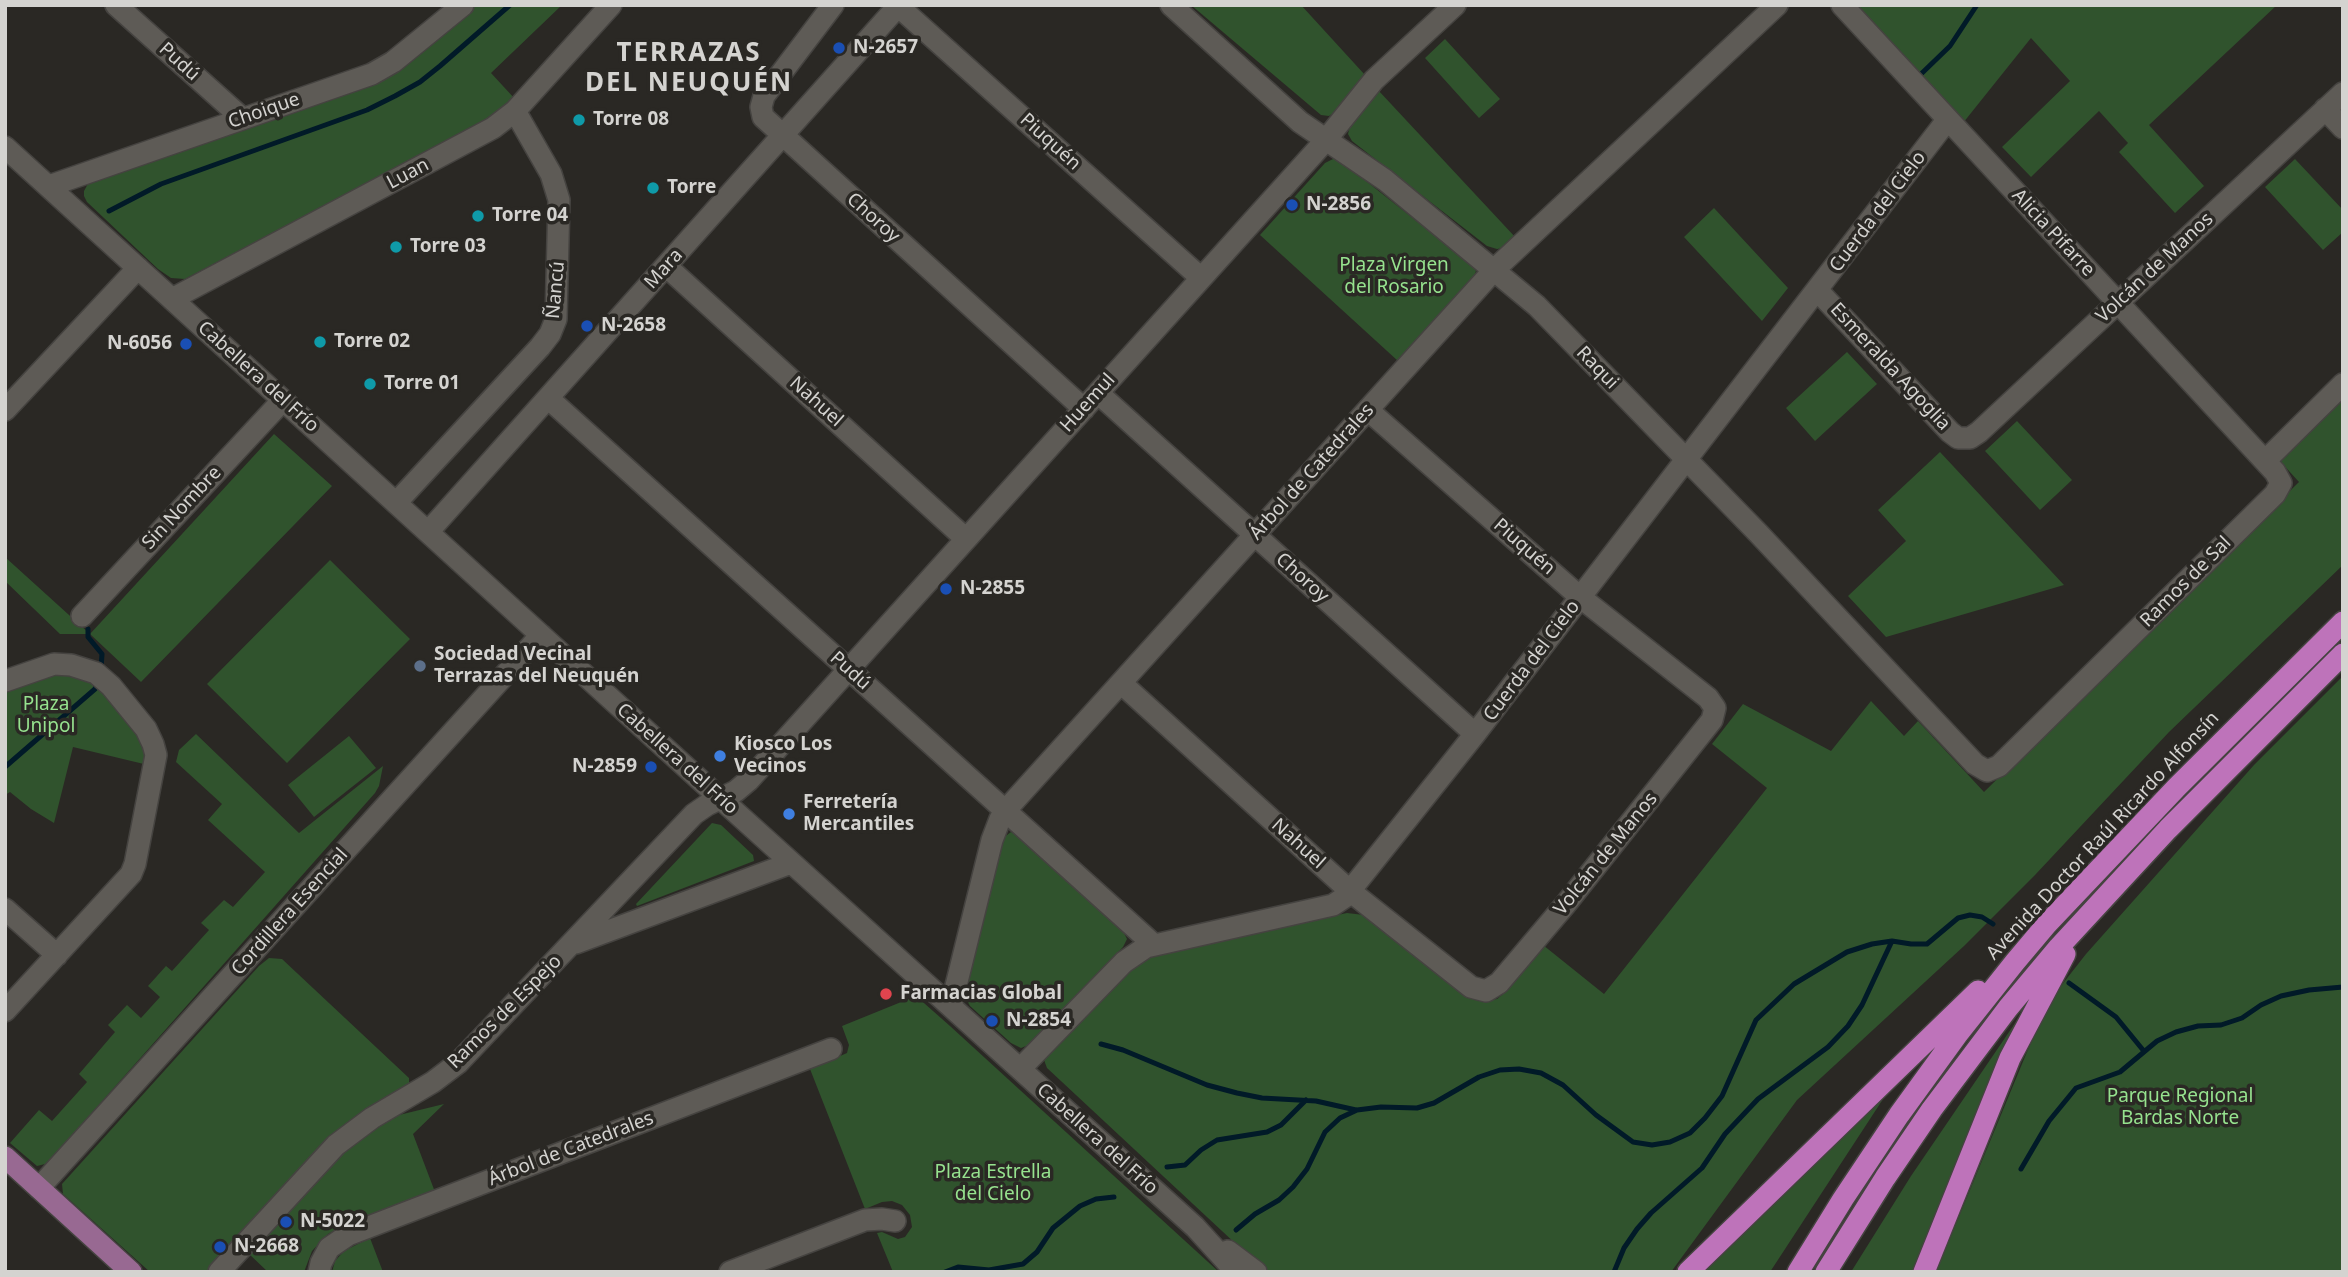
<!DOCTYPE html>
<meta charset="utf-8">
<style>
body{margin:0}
#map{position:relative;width:2348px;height:1277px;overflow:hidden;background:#2a2824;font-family:"Noto Sans",sans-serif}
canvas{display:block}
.frame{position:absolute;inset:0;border:7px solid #d4d3d0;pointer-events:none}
</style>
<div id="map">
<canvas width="2348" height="1277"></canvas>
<div class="frame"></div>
</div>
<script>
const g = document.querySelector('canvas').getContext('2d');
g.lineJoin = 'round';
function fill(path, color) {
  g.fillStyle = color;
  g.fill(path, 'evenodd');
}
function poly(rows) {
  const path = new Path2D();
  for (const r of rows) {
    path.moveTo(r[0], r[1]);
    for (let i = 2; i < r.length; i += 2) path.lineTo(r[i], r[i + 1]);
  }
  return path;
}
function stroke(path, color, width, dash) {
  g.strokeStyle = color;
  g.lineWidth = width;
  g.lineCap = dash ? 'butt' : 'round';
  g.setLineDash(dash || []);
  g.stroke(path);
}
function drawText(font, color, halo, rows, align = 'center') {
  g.font = font + ' "Noto Sans",sans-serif';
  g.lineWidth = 7;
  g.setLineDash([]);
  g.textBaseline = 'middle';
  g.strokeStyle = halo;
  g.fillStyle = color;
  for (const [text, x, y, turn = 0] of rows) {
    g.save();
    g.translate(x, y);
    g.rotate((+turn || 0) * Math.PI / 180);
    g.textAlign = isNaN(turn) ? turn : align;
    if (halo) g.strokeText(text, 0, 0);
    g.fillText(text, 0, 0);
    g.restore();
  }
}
fill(poly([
 [475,5,562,5,491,73,515,99,487,121,185,279,171,278,158,269,87,202,84,196,84,191,90,180,392,71],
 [1191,5,1301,5,1365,75,1332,114,1329,116,1321,115],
 [1857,5,2277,5,2149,125,2204,186,2175,213,2119,152,2128,143,2099,111,2031,177,2002,147,2070,81,2031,38,1963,123],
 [1445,39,1500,99,1479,118,1425,58],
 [1378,90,1516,238,1503,248,1497,249,1487,246,1352,141,1348,134,1350,126],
 [1335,158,1342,162,1471,264,1476,271,1472,282,1398,361,1260,235,1325,163],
 [2295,159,2343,210,2343,232,2323,250,2265,187],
 [1714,208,1788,288,1762,321,1684,237],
 [1847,352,1877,384,1815,441,1786,408],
 [2343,398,2343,565,2169,732,2035,875,1964,946,1797,1100,1671,1272,1266,1272,1047,1068,1044,1060,1045,1055,1134,965,1157,952,1347,913,1364,915,1484,1001,1497,999,1503,994,1543,945,1604,994,1767,788,1712,744,1743,704,1831,751,1871,701,1904,736,1918,721,1984,792,2299,482,2279,460],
 [2017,421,2072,480,2040,510,1985,451],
 [274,434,332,486,141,682,90,634,60,634,5,581,5,557,90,634],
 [1940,452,2064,585,1886,637,1848,596,1906,541,1878,510],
 [330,560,410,639,287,763,207,684],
 [59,671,97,682,143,743,148,765,73,747,54,823,31,809,10,792,5,795,5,689],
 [2343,676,2343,1272,1936,1272,2029,1047,2057,991,2086,954,2254,765],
 [196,734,299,833,383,766,379,786,375,793,51,1159,45,1164,37,1166,10,1143,39,1110,52,1121,87,1082,79,1074,115,1032,108,1025,127,1005,141,1018,160,997,148,986,166,966,172,971,209,930,201,923,224,900,233,907,265,872,208,820,222,804,176,762,179,750],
 [349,736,376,768,314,817,288,785],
 [712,823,721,825,753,855,754,861,637,906,636,904],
 [1011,832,1016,835,1122,929,1127,939,1123,947,1034,1043,1021,1048,1011,1043,970,1006,964,995,964,983,1003,838],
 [269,958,282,959,409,1078,409,1083,332,1135,206,1272,150,1272,63,1194,62,1184,259,966],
 [916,996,950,1026,1219,1272,893,1272,877,1233,882,1232,898,1239,905,1237,912,1227,910,1215,902,1205,892,1201,882,1202,865,1209,810,1069,847,1053,849,1045,842,1026],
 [2024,1010,1914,1272,1851,1272,1911,1176],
 [1887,1093,1770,1272,1698,1272],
 [444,1104,413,1134,435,1192,341,1227,328,1234,312,1251,304,1272,268,1272,248,1253,331,1163,357,1140,399,1115],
 [370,1238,383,1272,332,1272,335,1261,344,1251]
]), '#30532d');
stroke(poly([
 [1920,75,1950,46,1977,5],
 [109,211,161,184,367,110,395,96,420,82,440,66,510,5],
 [88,629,88,637,102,654,101,669],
 [5,767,95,689,97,682],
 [2069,983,2116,1017,2143,1050],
 [1101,1044,1123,1050,1207,1085,1237,1093,1262,1098,1316,1101,1356,1110],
 [1167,1167,1185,1165,1201,1150,1217,1140,1267,1132,1281,1125,1306,1100],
 [2021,1169,2049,1121,2076,1088,2120,1072,2157,1041,2176,1032,2198,1026,2221,1025,2242,1018,2261,1005,2281,996,2309,990,2343,987],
 [1236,1230,1255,1214,1279,1200,1293,1187,1307,1169,1325,1132,1340,1118,1357,1110,1381,1107,1417,1108,1434,1103,1479,1077,1500,1070,1519,1069,1541,1073,1563,1085,1596,1115,1633,1142,1652,1145,1670,1142,1690,1133,1705,1118,1722,1096,1756,1020,1794,984,1847,952,1872,944,1892,941,1911,944,1927,944,1958,918,1970,915,1982,917,1993,924],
 [945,1272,958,1267,989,1270,1023,1264,1037,1252,1053,1228,1080,1206,1096,1199,1114,1197],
 [1614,1272,1624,1248,1637,1229,1651,1213,1702,1168,1725,1134,1758,1099,1828,1047,1848,1026,1862,1005,1892,941]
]), '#011a28', 5);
const minor = poly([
 [116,5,242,118],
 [833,5,764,96,761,107,763,117,1084,409],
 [1171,5,1300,122,1385,180,1537,306,1759,534,1975,764,1987,771,1999,766,2275,494,2281,483,2275,472,1842,5],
 [898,6,1201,278],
 [2325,109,2343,128],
 [5,147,721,799,1195,1227,1236,1272],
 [49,186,372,74,393,62,463,5],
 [666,266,966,539],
 [1818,291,1950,432,1958,438,1970,438,1979,432,2343,93],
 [172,299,493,128,515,111,611,5],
 [1098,393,1475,734],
 [548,398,1153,944],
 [5,410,138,268],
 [2265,461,2343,384],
 [396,503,540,347,550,334,556,319,559,200,551,174,515,111],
 [428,532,899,5],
 [82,616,283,400],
 [5,681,54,664,71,665,96,673,111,686,146,729,153,744,156,755,135,864,131,874,5,1011],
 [1121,683,1350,891,1471,987,1486,991,1499,983,1565,905,1712,720,1715,708,1708,698,1580,597,1368,410],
 [5,909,57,955],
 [576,943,791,863],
 [951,1006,992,840,1000,819,1005,811,1495,269,1777,5],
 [1020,1069,1124,962,1146,947,1333,905,1345,897,1475,734,1948,119],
 [39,1188,541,635],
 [1228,1251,1256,1272],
 [219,1272,336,1145,372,1118,433,1082,458,1063,694,814,707,805,736,791,749,780,1325,141,1374,80,1455,5],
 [319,1272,321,1263,329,1248,348,1235,831,1049],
 [730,1272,865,1220,882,1219,895,1221]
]);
const major = poly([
 [5,1157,131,1272]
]);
const highway = poly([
 [1688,1272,1978,991],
 [1798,1272,1843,1199,1899,1115,1957,1035,2015,962,2047,924,2177,787,2343,622],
 [1826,1272,1885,1178,1932,1109,2008,1008,2059,947,2168,829,2343,654],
 [1924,1272,2010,1058,2065,954]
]);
stroke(minor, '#454340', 24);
stroke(major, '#454340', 24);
stroke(highway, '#454340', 24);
stroke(minor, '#5e5b56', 21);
stroke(major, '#986992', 21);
stroke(highway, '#be73ba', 21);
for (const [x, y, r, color] of [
 [839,48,7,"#1a4fb4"],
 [579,120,7,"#0f9aa8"],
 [653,188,7,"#0f9aa8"],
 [1292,205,7,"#1a4fb4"],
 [478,216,7,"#0f9aa8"],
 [396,247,7,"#0f9aa8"],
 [587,326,7,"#1a4fb4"],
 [320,342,7,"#0f9aa8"],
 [186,344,7,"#1a4fb4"],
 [370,384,7,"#0f9aa8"],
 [946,589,7,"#1a4fb4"],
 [420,666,7,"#5c6f8a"],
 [720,756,7,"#3f7fe0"],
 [651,767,7,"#1a4fb4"],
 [789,814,7,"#3f7fe0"],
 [886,994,7,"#e0444e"],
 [992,1021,7,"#1a4fb4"],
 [286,1222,7,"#1a4fb4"],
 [220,1247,7,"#1a4fb4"]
]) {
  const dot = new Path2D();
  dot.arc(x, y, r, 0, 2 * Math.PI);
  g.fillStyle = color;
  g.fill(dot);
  stroke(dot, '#2a2824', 2.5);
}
drawText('bold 19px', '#d4d3d0', '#2a2824', [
 ["N-2657",853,48],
 ["Torre 08",593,120],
 ["Torre",667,188],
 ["N-2856",1306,205],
 ["Torre 04",492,216],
 ["Torre 03",410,247],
 ["N-2658",601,326],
 ["Torre 02",334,342],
 ["N-6056",172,344,"right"],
 ["Torre 01",384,384],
 ["N-2855",960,589],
 ["Sociedad Vecinal",434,655],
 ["Terrazas del Neuquén",434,677],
 ["Kiosco Los",734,745],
 ["Vecinos",734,767],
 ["N-2859",637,767,"right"],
 ["Ferretería",803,803],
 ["Mercantiles",803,825],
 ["Farmacias Global",900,994],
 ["N-2854",1006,1021],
 ["N-5022",300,1222],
 ["N-2668",234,1247]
], 'left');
drawText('19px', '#d4d3d0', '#2a2824', [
 ["Pudú",179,62,42],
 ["Choique",264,111,-19],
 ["Piuquén",1050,142,42],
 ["Luan",408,174,-28],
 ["Cuerda del Cielo",1878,212,-53],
 ["Choroy",873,218,42],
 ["Alicia Pifarre",2053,233,47],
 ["Volcán de Manos",2155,268,-43],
 ["Mara",664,269,-48],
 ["Ñancú",556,290,-85],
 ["Esmeralda Agoglia",1890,367,47],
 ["Raqui",1597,368,46],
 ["Cabellera del Frío",258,377,42],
 ["Nahuel",816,402,42],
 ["Huemul",1088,403,-48],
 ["Árbol de Catedrales",1312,472,-48],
 ["Sin Nombre",182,508,-47],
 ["Piuquén",1524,547,41],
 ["Choroy",1302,578,42],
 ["Ramos de Sal",2186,582,-45],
 ["Cuerda del Cielo",1532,661,-53],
 ["Pudú",850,671,42],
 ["Cabellera del Frío",677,759,42],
 ["Avenida Doctor Raúl Ricardo Alfonsín",2103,836,-47],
 ["Nahuel",1298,844,42],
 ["Volcán de Manos",1606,854,-51],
 ["Cordillera Esencial",290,912,-48],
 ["Ramos de Espejo",505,1012,-45],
 ["Cabellera del Frío",1097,1139,42],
 ["Árbol de Catedrales",571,1149,-21]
]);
drawText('19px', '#96e28e', '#2a2824', [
 ["Plaza Virgen",1394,266],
 ["del Rosario",1394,288],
 ["Plaza",46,705],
 ["Unipol",46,727],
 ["Parque Regional",2180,1097],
 ["Bardas Norte",2180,1119],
 ["Plaza Estrella",993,1173],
 ["del Cielo",993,1195]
]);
g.letterSpacing = '2px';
drawText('bold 26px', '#d4d3d0', '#2a2824', [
 ["TERRAZAS",689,54],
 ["DEL NEUQUÉN",689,84]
]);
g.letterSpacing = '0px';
</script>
